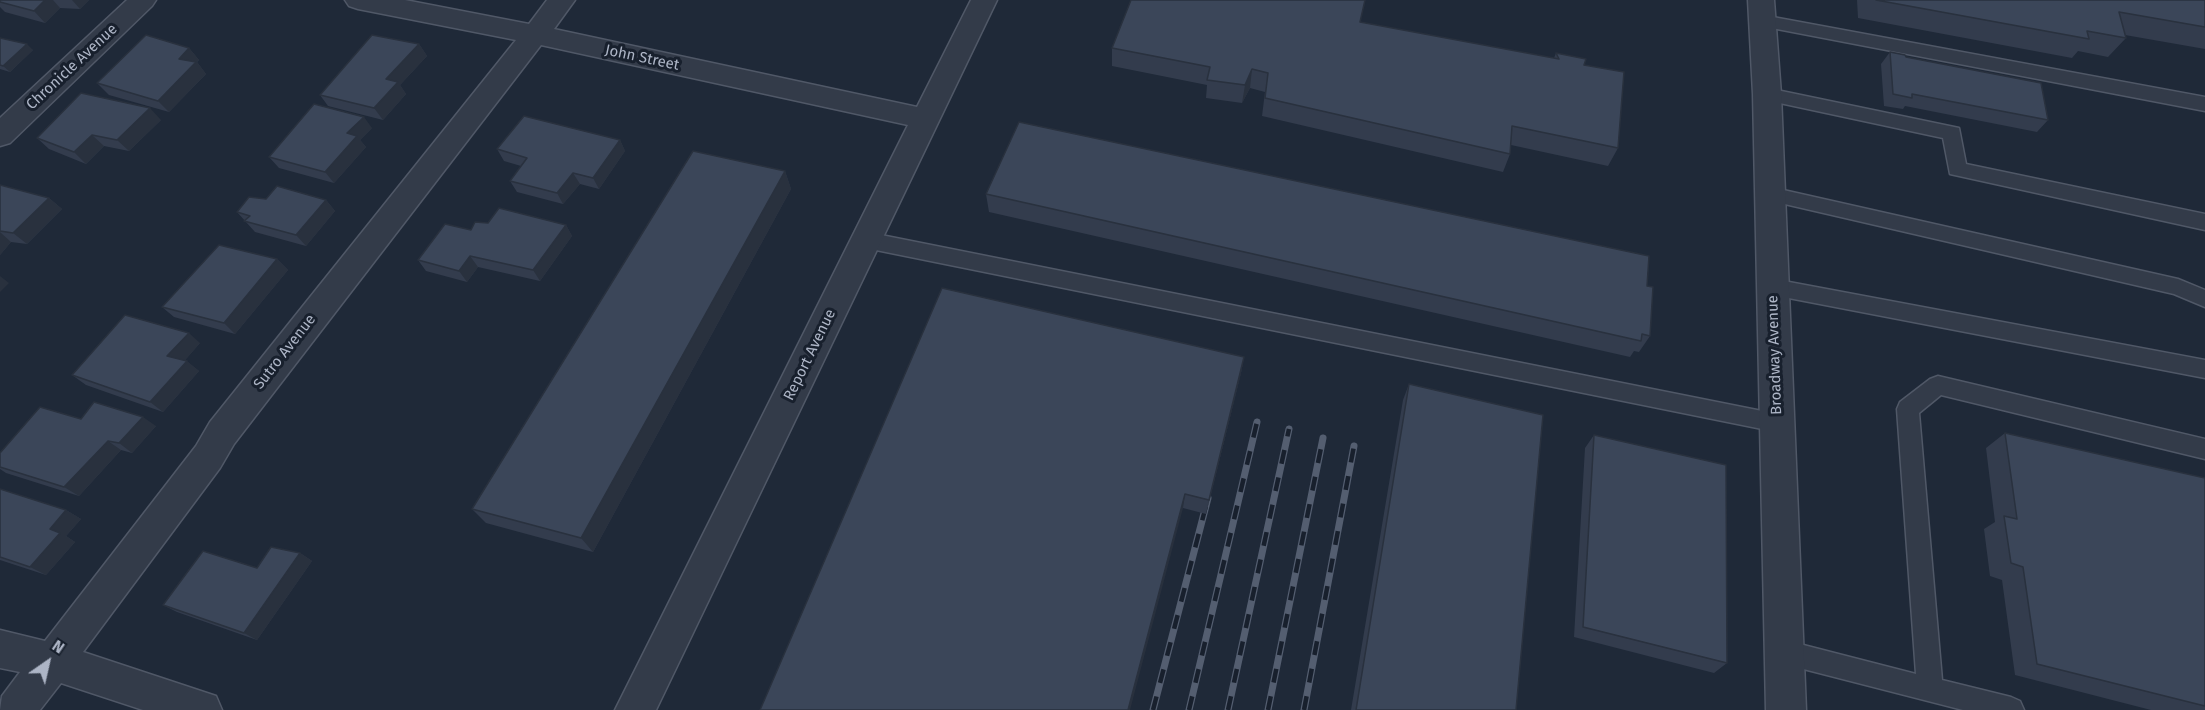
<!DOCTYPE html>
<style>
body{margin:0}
#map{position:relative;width:2205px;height:710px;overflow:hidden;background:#1f2938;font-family:"Fira Sans",sans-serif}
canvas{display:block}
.north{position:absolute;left:18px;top:632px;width:60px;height:60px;-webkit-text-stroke:4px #18202d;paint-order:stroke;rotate:34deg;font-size:16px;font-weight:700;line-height:24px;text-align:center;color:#adb5c6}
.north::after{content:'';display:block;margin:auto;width:21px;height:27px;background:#adb5c6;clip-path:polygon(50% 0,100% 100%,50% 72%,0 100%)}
</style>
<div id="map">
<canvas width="2205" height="710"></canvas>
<div class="north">N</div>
</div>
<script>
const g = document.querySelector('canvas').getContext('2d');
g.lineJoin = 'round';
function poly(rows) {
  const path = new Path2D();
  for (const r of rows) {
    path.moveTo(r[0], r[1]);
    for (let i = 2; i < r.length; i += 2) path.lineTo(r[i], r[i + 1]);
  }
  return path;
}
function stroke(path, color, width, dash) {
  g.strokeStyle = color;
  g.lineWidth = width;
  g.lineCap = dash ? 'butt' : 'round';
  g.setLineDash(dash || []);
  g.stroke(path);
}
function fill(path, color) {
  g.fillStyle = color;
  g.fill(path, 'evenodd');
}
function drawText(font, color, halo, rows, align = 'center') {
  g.font = font + ' "Fira Sans",sans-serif';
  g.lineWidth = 6;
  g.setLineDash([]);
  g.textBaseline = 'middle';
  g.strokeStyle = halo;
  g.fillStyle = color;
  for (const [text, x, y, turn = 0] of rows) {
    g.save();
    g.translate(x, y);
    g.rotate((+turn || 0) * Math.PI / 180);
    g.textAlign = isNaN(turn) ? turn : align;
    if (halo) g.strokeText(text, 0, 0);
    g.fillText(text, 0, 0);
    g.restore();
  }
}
const service = poly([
 [1762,15,2205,97,2205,111,1756,25,1753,21,1756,17,1762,15],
 [1767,88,1959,128,1966,164,2205,214,2205,230,1950,174,1943,138,1761,99,1758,94,1761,89,1767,88],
 [1770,187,2178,279,2205,290,2205,307,2174,294,1763,199,1760,194,1763,189,1770,187],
 [866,232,1777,414,1785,416,1788,423,1785,430,1777,432,866,248,859,245,856,240,859,235,866,232],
 [1773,279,2205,360,2205,378,1773,295,1766,293,1763,287,1766,281,1773,279],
 [1938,376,2205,439,2205,459,1941,395,1919,413,1942,680,2011,697,2020,701,2024,710,1963,710,1784,664,1775,660,1772,652,1775,644,1784,640,1916,674,1897,409,1900,402,1930,379,1938,376]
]);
const minor = poly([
 [127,0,156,0,152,6,10,143,0,146,0,118,127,0],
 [345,0,405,0,529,24,547,0,575,0,554,29,917,107,971,0,997,0,656,710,615,710,908,125,541,45,234,444,220,468,83,652,216,696,222,710,143,710,61,683,40,710,0,710,2,696,20,672,0,668,0,630,45,641,196,446,210,422,516,40,358,9,349,6,345,0],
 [1748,0,1774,0,1781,94,1806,710,1766,710,1753,94,1748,0]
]);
stroke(service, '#505867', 3);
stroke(minor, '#505867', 3);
fill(service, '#333b49');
fill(minor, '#333b49');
const rail = poly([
 [1153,710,1208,498],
 [1189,710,1257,422],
 [1228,710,1289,429],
 [1268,710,1323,438],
 [1304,710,1354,446]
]);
stroke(rail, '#545e70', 7);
stroke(rail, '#18202d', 4.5, [14]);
fill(poly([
 [0,0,89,0,80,9,60,8,45,23,5,12,0,7],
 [1857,0,2205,0,2205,49,2125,35,2126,38,2108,57,2078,51,2072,58,1858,18],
 [1360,22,1554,58,1556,53,1584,65,1618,148,1608,166,1511,145,1510,154,1503,172,1262,116,1265,92,1250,88,1242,103,1206,98,1207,85,1112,66,1112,48],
 [0,38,33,50,10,72,0,69],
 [419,44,427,56,400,85,406,94,383,120,328,106,320,95],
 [189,48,199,60,197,62,206,74,169,112,109,95,97,83],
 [1890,52,1906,57,2048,120,2037,132,1905,106,1903,109,1884,106,1881,64],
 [161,120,129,151,104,146,86,164,49,149,37,138],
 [372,128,360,140,366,147,334,183,279,168,269,157],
 [620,140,625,151,599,189,580,184,563,204,517,192,510,181,521,166,504,161,497,149],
 [785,171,791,189,593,552,486,523,472,509],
 [0,185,49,198,62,209,27,244,11,242,0,255],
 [986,194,1647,286,1650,336,1639,352,1634,351,1630,357,989,212],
 [266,199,326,200,335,211,306,246,255,232,237,212],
 [488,223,566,225,572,236,540,281,478,267,467,282,426,271,418,260,471,230],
 [277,259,288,270,235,334,174,317,162,307],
 [200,343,185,360,199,371,163,412,86,385,72,375],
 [1244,357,1241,373,1206,514,1183,508,760,710],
 [1409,384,1516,710,1351,710,1403,400],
 [81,419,156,426,132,453,121,450,79,496,6,473,0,469,0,453],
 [2005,433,2205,478,2205,710,2151,710,2015,675,2002,580,1990,576,1984,529,1995,522,1986,448],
 [1594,435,1727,663,1714,673,1574,637,1585,448],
 [0,489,66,510,81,519,66,536,75,542,46,575,0,560],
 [300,553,312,561,257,640,177,612,163,605,257,568]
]), '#333c4d');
fill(poly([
 [45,0,53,0,60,8,45,23,34,11],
 [72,0,89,0,80,9],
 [27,44,33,50,10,72,3,66],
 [419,44,427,56,400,85,406,94,383,120,374,108,386,79],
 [189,48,199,60,197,62,206,74,169,112,158,101,179,59],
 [1252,69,1250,88,1242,103,1245,85],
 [150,108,161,120,129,151,117,140],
 [364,117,372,128,360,140,366,147,334,183,325,172,347,133],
 [92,135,104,146,86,164,74,152],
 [620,140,625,151,599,189,593,178],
 [785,171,791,189,593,552,581,538],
 [573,173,580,184,563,204,557,193],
 [49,198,62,209,27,244,13,233],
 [326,200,335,211,306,246,296,235],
 [566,225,572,236,540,281,533,270],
 [0,232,11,242,0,255],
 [470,256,478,267,467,282,459,271],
 [277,259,288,270,235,334,224,323],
 [0,276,9,283,0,292],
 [189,333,200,343,180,366,167,356],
 [1244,357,1241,373,1206,514,1209,500],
 [187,361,199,371,163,412,150,402],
 [143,417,156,426,132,453,119,443],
 [108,441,121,450,79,496,64,487],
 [1185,494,1183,508,1130,710,1128,710],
 [66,510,81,519,66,536,75,542,46,575,30,567,50,529],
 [300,553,312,561,257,640,244,633]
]), '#29313e');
const building = poly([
 [0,0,45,0,34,11,0,2,0,0],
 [1131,0,1365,0,1360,22,1559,59,1556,53,1586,59,1584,65,1624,72,1618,148,1512,126,1510,154,1265,98,1268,73,1252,69,1245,85,1207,80,1210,67,1112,48,1131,0],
 [1876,0,2205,0,2205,27,2119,12,2126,38,2087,31,2089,39,1876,0],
 [146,35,189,48,179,59,196,62,158,101,97,83,146,35],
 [372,35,419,44,386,79,398,82,374,108,320,95,372,35],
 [0,38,27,44,3,66,0,65,0,38],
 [1890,52,1905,55,1906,57,2041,83,2048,120,1912,94,1912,98,1893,94,1890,52],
 [81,93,150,108,117,140,92,135,74,152,37,138,81,93],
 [314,104,364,117,347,133,357,136,325,172,269,157,314,104],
 [524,116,620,140,593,178,573,173,557,193,510,181,527,158,497,149,524,116],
 [1019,122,1649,256,1647,286,1653,287,1650,336,1642,334,1641,341,986,194,1019,122],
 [693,151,785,171,581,538,472,509,693,151],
 [0,185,49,198,13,233,0,231,0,185],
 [277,186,326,200,296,235,244,221,250,216,237,212,249,197,266,199,277,186],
 [499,208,566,225,533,270,470,256,459,271,418,260,445,224,471,230,475,222,488,223,499,208],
 [219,245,277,259,224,323,162,307,219,245],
 [942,288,1244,357,1209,500,1185,494,1128,710,760,710,942,288],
 [125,315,189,333,167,356,187,361,150,402,72,375,125,315],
 [1409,384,1543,415,1516,710,1356,710,1409,384],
 [94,402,143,417,119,443,108,441,64,487,0,467,0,453,40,407,81,419,94,402],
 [2005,433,2205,478,2205,706,2037,664,2023,567,2011,563,2004,516,2017,519,2005,433],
 [1594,435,1726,465,1727,663,1583,627,1594,435],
 [0,489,66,510,50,529,60,533,30,567,0,557,0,489],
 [271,547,300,553,244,633,163,605,203,551,257,568,271,547]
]);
fill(building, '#3b4659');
stroke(building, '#29313e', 1.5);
drawText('15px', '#adb5c6', '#18202d', [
 ["John Street",642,58,12],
 ["Chronicle Avenue",72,67,-43],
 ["Sutro Avenue",285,352,-52],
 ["Report Avenue",810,355,-64],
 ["Broadway Avenue",1775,355,-92]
]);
</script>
